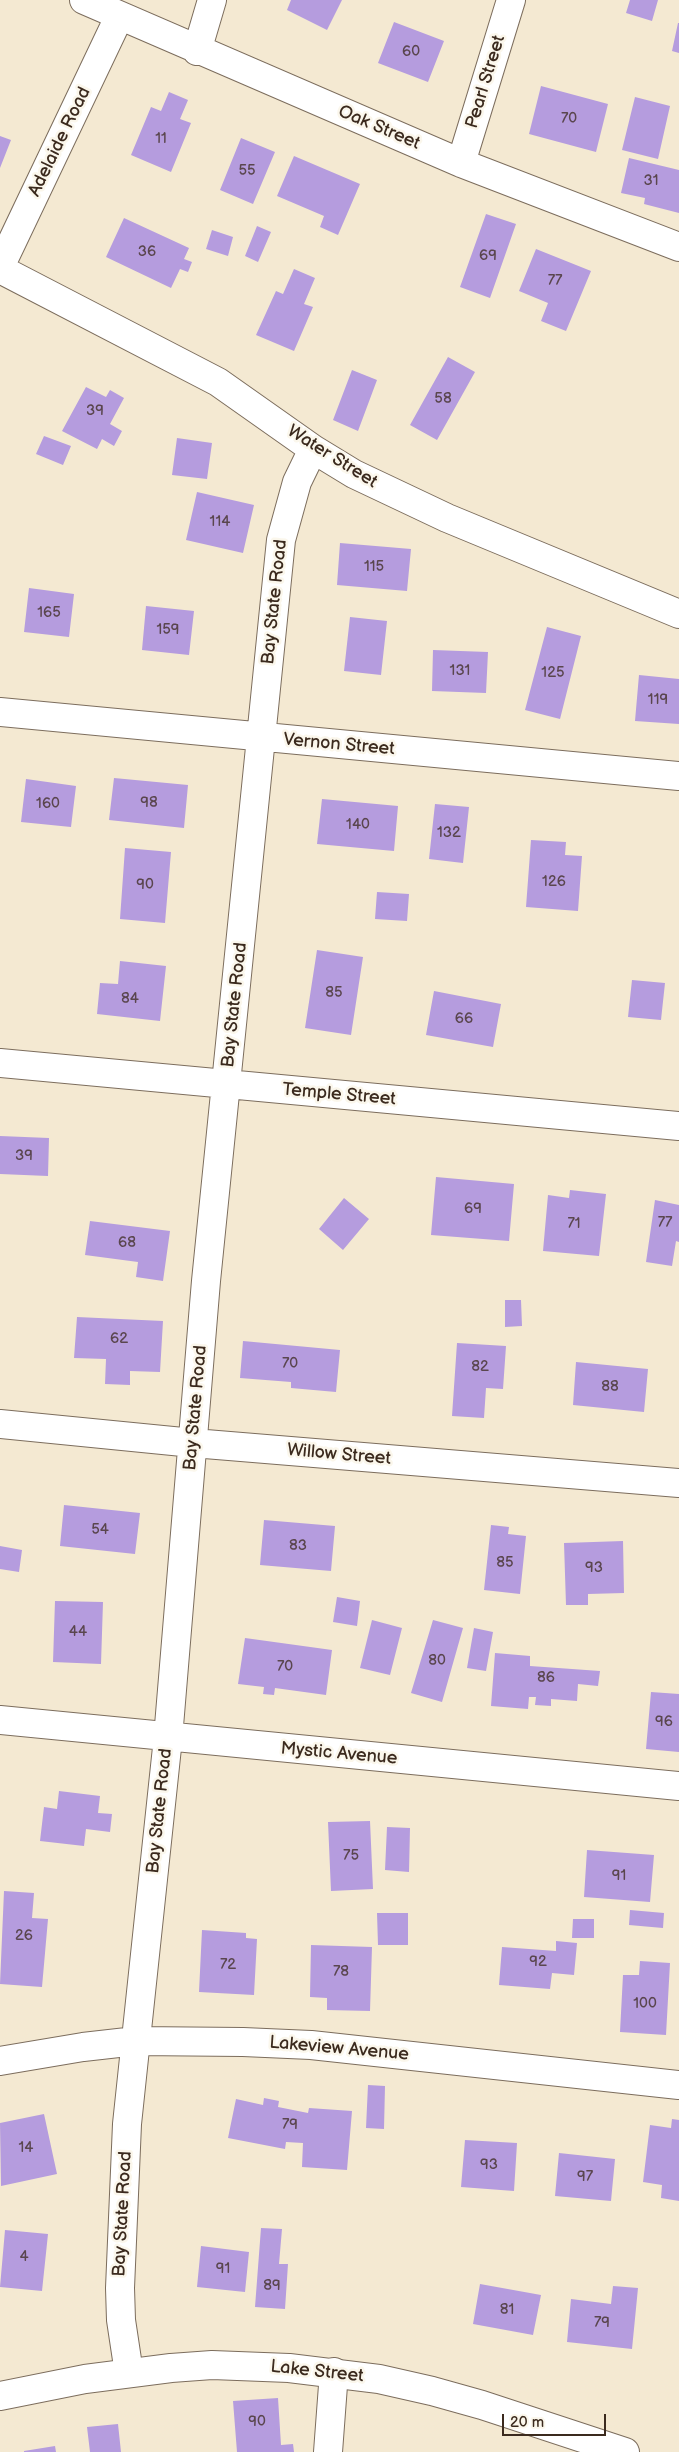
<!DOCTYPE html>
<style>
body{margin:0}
#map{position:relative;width:679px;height:2452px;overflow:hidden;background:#f4e9d2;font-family:"Balsamiq Sans",sans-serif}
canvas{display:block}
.scale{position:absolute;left:502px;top:2414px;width:104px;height:22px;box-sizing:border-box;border:2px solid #3b2a1e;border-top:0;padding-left:6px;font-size:15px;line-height:18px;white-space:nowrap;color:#3b2a1e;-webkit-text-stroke:4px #fbf7ec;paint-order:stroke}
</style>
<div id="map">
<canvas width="679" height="2452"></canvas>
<div class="scale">20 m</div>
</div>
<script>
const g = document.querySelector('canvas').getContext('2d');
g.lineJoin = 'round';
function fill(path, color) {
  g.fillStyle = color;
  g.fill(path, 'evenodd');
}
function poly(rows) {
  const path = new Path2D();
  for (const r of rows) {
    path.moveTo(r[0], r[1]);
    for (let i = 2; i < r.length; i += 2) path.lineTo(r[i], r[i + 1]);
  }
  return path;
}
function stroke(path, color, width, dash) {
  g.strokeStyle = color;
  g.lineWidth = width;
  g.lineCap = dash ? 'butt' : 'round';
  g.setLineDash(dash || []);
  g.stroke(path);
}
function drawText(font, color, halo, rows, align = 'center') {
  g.font = font + ' "Balsamiq Sans",sans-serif';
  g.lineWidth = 5;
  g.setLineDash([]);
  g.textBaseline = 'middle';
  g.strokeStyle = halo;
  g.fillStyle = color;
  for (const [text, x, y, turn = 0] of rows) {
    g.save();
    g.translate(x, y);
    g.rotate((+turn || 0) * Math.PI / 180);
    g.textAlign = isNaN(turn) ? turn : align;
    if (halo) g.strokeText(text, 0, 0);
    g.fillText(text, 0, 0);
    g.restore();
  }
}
fill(poly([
 [291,0,342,0,327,30,287,10],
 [630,0,658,0,652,21,626,13],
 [394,22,444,41,428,82,378,63],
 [678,23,679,23,679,53,672,51],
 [541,86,608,104,596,152,529,134],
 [169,92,188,100,180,119,191,123,171,172,131,155,151,107,161,111],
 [635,97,670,106,658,159,622,150],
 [0,136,11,140,0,168],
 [241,138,275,152,253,204,220,190],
 [294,156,360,184,338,235,320,227,324,216,277,196],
 [629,158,679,170,679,213,644,204,645,198,621,193],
 [486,214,516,224,490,298,460,287],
 [124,218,189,248,184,259,192,262,188,272,180,269,171,288,106,257],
 [257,226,271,232,258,262,245,256],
 [212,230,233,237,228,256,206,249],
 [536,249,591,271,566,331,541,321,548,303,519,291],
 [294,269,315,278,304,304,313,307,294,351,256,335,276,291,283,294],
 [448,357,475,372,437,440,410,425],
 [352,370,377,380,358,431,333,420],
 [86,387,106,397,110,390,124,398,110,424,122,431,114,446,102,439,97,449,62,431],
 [44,436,71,446,63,465,36,454],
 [177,438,212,443,207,479,172,475],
 [197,492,254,505,243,553,186,540],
 [340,543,411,549,407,591,337,585],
 [29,588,74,594,69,637,24,632],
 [146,606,194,611,189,655,142,650],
 [350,617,387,621,381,675,344,671],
 [547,627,581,636,560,719,525,710],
 [433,650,488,652,486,693,432,691],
 [639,675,679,679,679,724,635,721],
 [114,778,188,785,184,828,109,820],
 [26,779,76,786,71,827,21,822],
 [322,799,398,806,394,851,317,844],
 [435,804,469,807,463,863,429,859],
 [531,840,566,842,565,855,582,856,578,911,526,907],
 [125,848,171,852,165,923,120,919],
 [377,892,409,894,407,921,375,919],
 [317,950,363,957,351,1035,305,1028],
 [120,961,166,966,160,1021,97,1014,100,983,118,984],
 [632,980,665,983,661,1020,628,1017],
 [434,991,501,1004,493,1047,426,1035],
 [0,1136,49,1138,48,1176,0,1174],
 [436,1177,514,1184,509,1241,431,1235],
 [570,1190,606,1194,599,1256,543,1251,548,1195,569,1198],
 [344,1198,369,1219,343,1250,319,1229],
 [655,1200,679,1205,679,1242,676,1241,672,1266,646,1262],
 [90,1221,170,1231,163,1281,136,1277,138,1262,85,1255],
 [505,1300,521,1300,522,1326,505,1327],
 [77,1317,163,1321,160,1372,130,1371,130,1385,105,1384,106,1359,74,1358],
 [243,1341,340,1350,336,1392,291,1388,291,1382,240,1378],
 [457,1343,506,1346,503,1389,486,1388,484,1418,452,1416],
 [576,1362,648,1369,644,1412,573,1405],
 [64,1505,140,1513,135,1554,60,1546],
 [264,1520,335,1526,331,1571,260,1565],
 [491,1525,509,1527,508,1534,526,1536,520,1594,484,1590],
 [623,1541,624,1593,588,1594,588,1605,566,1605,564,1543],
 [0,1546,22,1550,19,1572,0,1569],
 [337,1597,360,1601,357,1626,333,1622],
 [55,1601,103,1602,101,1664,53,1662],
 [372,1620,402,1628,390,1675,360,1668],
 [433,1620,463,1628,442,1702,411,1693],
 [474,1628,493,1632,486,1671,467,1668],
 [245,1638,332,1650,326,1695,275,1688,274,1695,263,1694,264,1687,238,1684],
 [495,1653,530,1656,530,1666,600,1671,598,1686,578,1684,577,1701,551,1699,551,1706,535,1705,536,1697,529,1697,528,1709,491,1706],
 [651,1692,679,1694,679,1752,646,1749],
 [59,1791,100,1796,98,1813,112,1814,110,1832,86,1829,84,1846,40,1841,44,1807,57,1809],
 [370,1821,373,1889,331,1891,328,1822],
 [387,1827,410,1828,409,1872,385,1870],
 [587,1850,654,1855,650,1902,584,1897],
 [4,1891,34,1893,32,1918,48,1919,42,1987,0,1984],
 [630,1910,664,1913,663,1928,629,1925],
 [377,1913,408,1913,408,1945,378,1945],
 [573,1919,594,1919,594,1938,572,1938],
 [202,1930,246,1933,246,1938,257,1939,254,1995,199,1992],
 [556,1941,577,1943,574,1975,552,1973,550,1989,499,1985,502,1947,556,1951],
 [311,1945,372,1947,370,2011,327,2010,327,1998,310,1997],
 [640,1961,670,1963,666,2035,620,2032,623,1975,639,1975],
 [368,2085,385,2086,384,2129,366,2128],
 [264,2098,279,2101,278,2107,308,2113,309,2108,352,2111,347,2170,302,2167,303,2143,286,2142,285,2149,228,2138,236,2099,263,2105],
 [44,2114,57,2174,1,2186,0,2123],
 [672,2119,679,2120,679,2201,661,2198,662,2185,643,2182,650,2125,671,2128],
 [465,2140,517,2143,514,2191,461,2187],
 [559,2153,615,2159,611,2201,555,2196],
 [261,2228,282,2229,279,2264,288,2264,285,2309,255,2307],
 [5,2230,48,2234,42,2291,0,2287],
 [201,2246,249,2252,245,2292,197,2287],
 [480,2284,541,2295,533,2335,473,2324],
 [613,2286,638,2288,632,2349,567,2342,571,2299,611,2304],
 [278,2398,281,2445,293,2444,294,2452,237,2452,233,2401],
 [118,2424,121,2452,90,2452,87,2427],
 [55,2446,56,2452,24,2452,24,2451]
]), '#b59cde');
const street = poly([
 [84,0,461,163,679,247],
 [197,51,212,0],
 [461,163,511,0],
 [0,267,119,17],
 [0,269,218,382,313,449,354,474,447,518,679,614],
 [0,712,679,776],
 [0,1063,679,1126],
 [0,1424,193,1443,679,1483],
 [0,1720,679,1786],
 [0,2061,83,2047,136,2041,243,2042,311,2045,679,2085],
 [129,2373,121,2320,120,2288,127,2124,168,1738,206,1281,281,540,297,482,313,449],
 [328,2452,334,2372]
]);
const secondary = poly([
 [0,2396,85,2379,171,2368,212,2365,289,2368,379,2379,432,2391,482,2405,625,2452]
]);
stroke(street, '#7c6d5d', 30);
stroke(secondary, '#7c6d5d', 30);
stroke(street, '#fff', 28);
stroke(secondary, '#fff', 28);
drawText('15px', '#5a464e', null, [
 ["60",411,52],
 ["70",569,119],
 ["11",161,139],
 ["55",247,171],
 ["31",651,181],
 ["36",147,252],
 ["69",488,256],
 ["77",555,281],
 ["58",443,399],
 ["39",95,411],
 ["114",220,522],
 ["115",374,567],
 ["165",49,613],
 ["159",168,630],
 ["131",460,671],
 ["125",553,673],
 ["119",658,700],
 ["98",149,803],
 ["160",48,804],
 ["140",358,825],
 ["132",449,833],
 ["126",554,882],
 ["90",145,885],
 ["85",334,993],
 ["84",130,999],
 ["66",464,1019],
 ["39",24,1156],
 ["69",473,1209],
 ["77",665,1223],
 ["71",574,1224],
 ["68",127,1243],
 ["62",119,1339],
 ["70",290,1364],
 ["82",480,1367],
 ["88",610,1387],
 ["54",100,1530],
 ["83",298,1546],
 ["85",505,1563],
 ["93",594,1568],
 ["44",78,1632],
 ["80",437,1661],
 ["70",285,1667],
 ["86",546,1678],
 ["96",664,1722],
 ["75",351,1856],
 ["91",619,1876],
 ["26",24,1936],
 ["92",538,1962],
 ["72",228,1965],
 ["78",341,1972],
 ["100",645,2004],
 ["79",290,2125],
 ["14",26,2148],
 ["93",489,2165],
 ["97",585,2177],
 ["4",24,2257],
 ["91",223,2269],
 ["89",272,2286],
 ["81",507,2310],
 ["79",602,2323],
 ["90",257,2422]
]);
drawText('18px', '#3b2a1e', '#fbf7ec', [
 ["Pearl Street",486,82,-73],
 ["Oak Street",379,128,23],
 ["Adelaide Road",60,142,-64],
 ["Water Street",332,457,32],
 ["Bay State Road",275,602,-84],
 ["Vernon Street",339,745,5],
 ["Bay State Road",235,1005,-84],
 ["Temple Street",339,1095,5],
 ["Bay State Road",196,1408,-85],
 ["Willow Street",339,1455,5],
 ["Mystic Avenue",339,1754,5],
 ["Bay State Road",160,1811,-84],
 ["Lakeview Avenue",339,2049,5],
 ["Bay State Road",123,2214,-87],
 ["Lake Street",317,2372,6]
]);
</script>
